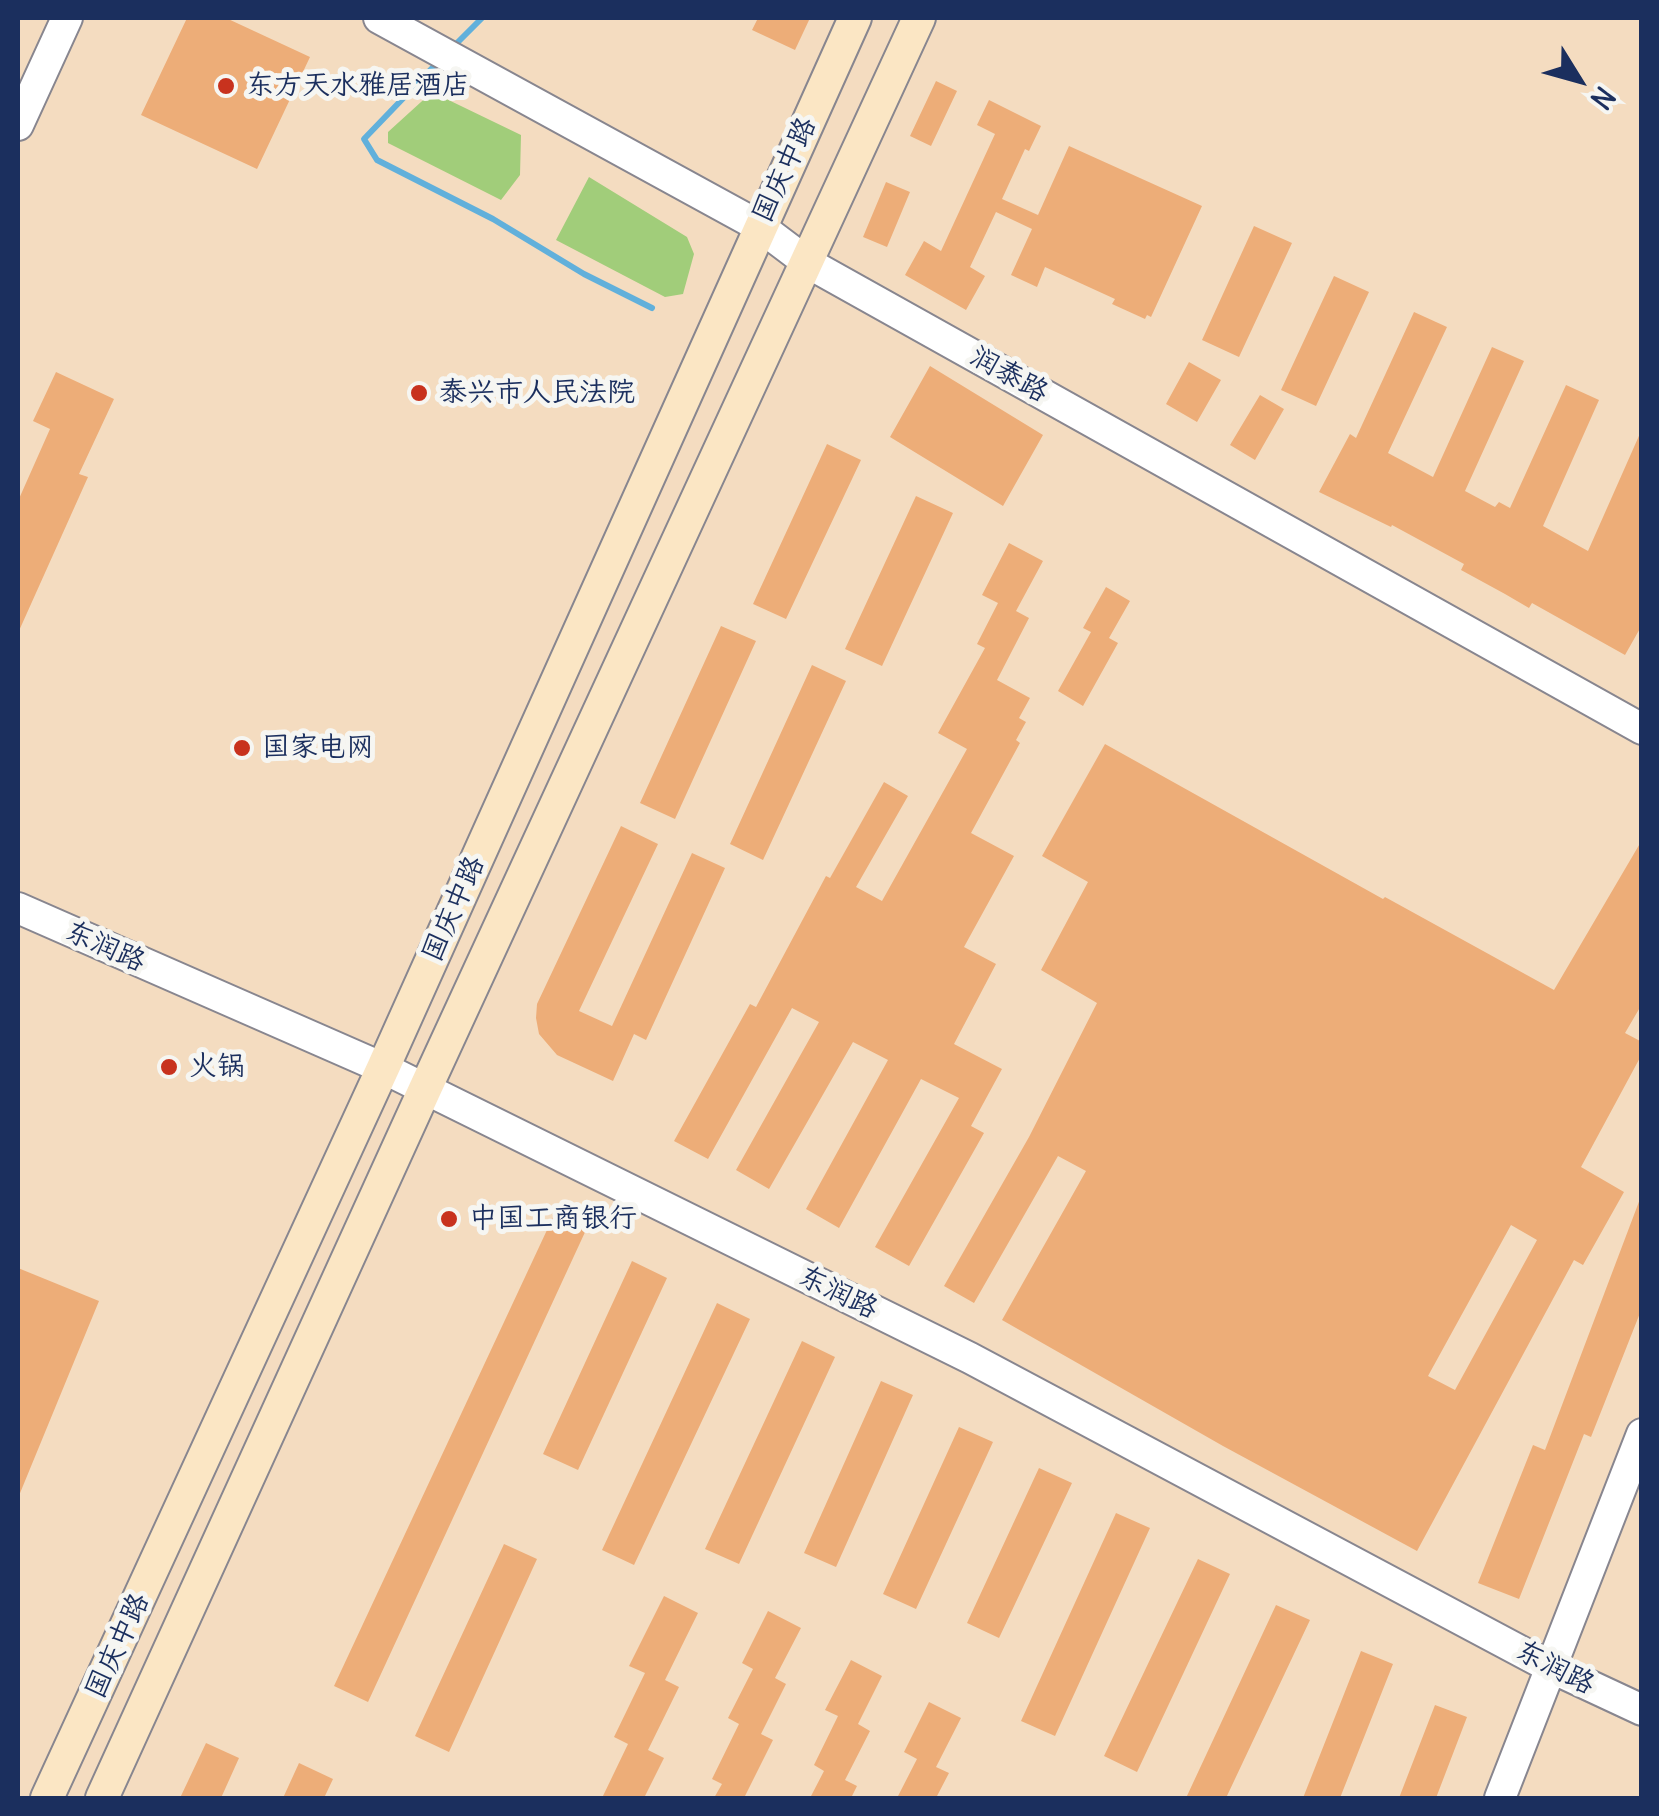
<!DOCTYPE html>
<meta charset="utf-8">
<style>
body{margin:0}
#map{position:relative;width:1659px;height:1816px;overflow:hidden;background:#f4dcc0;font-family:Delius,sans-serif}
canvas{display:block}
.frame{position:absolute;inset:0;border:20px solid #1b2f5e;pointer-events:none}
.north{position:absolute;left:1529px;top:30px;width:100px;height:100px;-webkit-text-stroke:8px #f6f6f2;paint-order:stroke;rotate:127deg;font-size:28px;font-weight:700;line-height:40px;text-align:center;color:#1b2f5e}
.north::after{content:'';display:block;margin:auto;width:35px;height:45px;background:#1b2f5e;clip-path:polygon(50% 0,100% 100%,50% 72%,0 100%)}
</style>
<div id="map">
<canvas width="1659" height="1816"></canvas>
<div class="frame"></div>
<div class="north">N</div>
</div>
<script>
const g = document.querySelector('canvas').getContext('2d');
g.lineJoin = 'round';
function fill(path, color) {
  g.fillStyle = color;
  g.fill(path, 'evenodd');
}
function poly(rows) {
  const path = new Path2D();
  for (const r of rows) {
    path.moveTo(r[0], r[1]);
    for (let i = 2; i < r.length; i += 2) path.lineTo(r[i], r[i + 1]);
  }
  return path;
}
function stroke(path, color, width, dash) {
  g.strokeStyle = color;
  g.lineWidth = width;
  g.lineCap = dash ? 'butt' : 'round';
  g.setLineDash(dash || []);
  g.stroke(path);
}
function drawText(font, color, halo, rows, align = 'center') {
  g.font = font + ' Delius,"LXGW WenKai TC",sans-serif';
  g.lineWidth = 10;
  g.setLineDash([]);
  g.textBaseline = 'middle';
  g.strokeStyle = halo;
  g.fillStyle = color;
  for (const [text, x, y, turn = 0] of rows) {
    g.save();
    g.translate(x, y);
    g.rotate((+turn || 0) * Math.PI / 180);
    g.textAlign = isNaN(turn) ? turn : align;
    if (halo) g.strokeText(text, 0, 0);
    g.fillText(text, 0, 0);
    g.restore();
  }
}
fill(poly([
 [432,92,521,135,520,175,501,200,388,143,388,132],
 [589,177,687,237,694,254,683,294,665,297,556,240]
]), '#a1cd7a');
stroke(poly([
 [454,46,482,18],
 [438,62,364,139,377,160,493,219,584,274,652,308]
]), '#61b0db', 6);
fill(poly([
 [187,18,226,18,310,57,257,169,141,115],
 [758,18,810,18,795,50,752,30],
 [936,81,957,91,931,146,910,136],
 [989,100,1041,126,1029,151,1025,149,1002,199,1038,215,1069,146,1202,206,1151,317,1147,315,1145,319,1112,304,1115,299,1045,267,1037,287,1011,275,1032,229,996,212,970,267,985,276,966,310,905,275,924,241,941,251,995,134,977,125],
 [886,182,910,192,887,247,863,237],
 [1254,226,1292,243,1239,357,1202,340],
 [1334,276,1369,292,1316,406,1281,390],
 [1414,312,1447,327,1388,453,1433,477,1492,347,1524,361,1465,491,1495,507,1499,502,1510,508,1566,385,1599,400,1543,526,1588,551,1642,429,1642,625,1625,655,1532,603,1529,608,1505,594,1461,570,1464,564,1392,525,1391,527,1319,492,1350,434,1356,438],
 [1189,362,1221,380,1197,422,1166,404],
 [930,366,1043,435,1003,506,890,437],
 [56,372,114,399,79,474,88,477,18,633,18,501,50,429,33,421],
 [1260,395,1284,409,1255,460,1230,445],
 [827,444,861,460,786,619,753,604],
 [916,496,953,513,882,666,845,649],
 [1009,543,1043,561,1016,611,1029,618,997,680,1030,698,1019,718,1026,722,1016,740,1020,743,971,833,1014,856,964,947,996,964,954,1044,1002,1069,971,1126,984,1133,909,1266,875,1247,959,1098,921,1079,839,1228,806,1209,888,1060,853,1042,769,1189,736,1170,819,1022,792,1008,708,1159,674,1141,750,1004,756,1007,826,876,830,878,884,782,908,796,856,887,882,901,967,749,938,733,985,648,977,644,998,603,982,595],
 [1106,587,1130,601,1109,638,1118,643,1083,706,1058,691,1091,632,1083,628],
 [721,626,756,641,675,819,640,803],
 [812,665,846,681,763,860,730,844],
 [1105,744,1383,899,1385,897,1554,990,1642,840,1642,1004,1625,1033,1642,1042,1642,1054,1581,1167,1624,1192,1583,1265,1574,1260,1417,1551,1223,1446,1002,1320,1086,1171,1058,1156,974,1303,944,1286,1029,1137,1097,1003,1041,970,1088,882,1042,856],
 [1511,1225,1537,1240,1455,1390,1428,1376],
 [621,826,658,844,579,1011,612,1026,692,853,725,868,646,1040,634,1034,613,1081,557,1055,539,1034,536,1018,537,1004],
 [1640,1199,1642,1308,1591,1437,1584,1434,1519,1599,1478,1583,1533,1445,1545,1450],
 [554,1215,586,1230,368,1702,334,1686],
 [632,1261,667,1278,578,1470,543,1454],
 [18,1268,99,1301,18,1498],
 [717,1303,750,1319,634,1565,602,1550],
 [802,1341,835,1357,739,1564,705,1549],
 [881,1381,913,1395,836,1567,804,1553],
 [959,1427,993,1442,916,1609,883,1594],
 [1039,1468,1072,1483,999,1638,967,1623],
 [1116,1513,1150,1528,1055,1736,1021,1721],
 [504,1544,537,1559,449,1752,415,1736],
 [1198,1559,1230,1574,1137,1772,1104,1756],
 [664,1596,698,1613,665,1680,679,1687,648,1750,664,1758,644,1798,602,1798,628,1744,614,1737,645,1673,629,1666],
 [1276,1605,1310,1620,1226,1798,1186,1798],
 [768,1611,801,1628,775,1678,786,1684,761,1734,773,1740,744,1798,714,1798,722,1784,712,1779,739,1724,728,1718,753,1669,742,1663],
 [1361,1651,1393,1664,1340,1798,1303,1798],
 [851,1660,882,1676,858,1724,870,1731,845,1780,857,1786,851,1798,810,1798,824,1771,814,1765,838,1716,825,1710],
 [929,1702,961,1718,936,1767,949,1773,936,1798,897,1798,917,1759,904,1752],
 [1435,1705,1467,1717,1436,1798,1399,1798],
 [206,1743,239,1758,221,1798,180,1798],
 [299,1763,333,1779,324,1798,283,1798]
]), '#edad78');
const tertiary = poly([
 [379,18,759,226,808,263,1642,729],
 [18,125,67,18],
 [18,908,383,1068,970,1358,1552,1668,1642,1710],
 [1500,1798,1642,1434]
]);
const secondary = poly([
 [47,1798,383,1068,855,18],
 [102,1798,425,1089,919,18]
]);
stroke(tertiary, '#88868f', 34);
stroke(secondary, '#88868f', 36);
stroke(tertiary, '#fff', 30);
stroke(secondary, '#fbe6c4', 32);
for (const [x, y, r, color] of [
 [226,86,10,"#c8321e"],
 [419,393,10,"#c8321e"],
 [242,748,10,"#c8321e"],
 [169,1067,10,"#c8321e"],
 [449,1219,10,"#c8321e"]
]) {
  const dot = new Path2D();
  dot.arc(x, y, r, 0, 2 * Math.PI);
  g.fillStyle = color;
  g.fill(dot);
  stroke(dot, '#f6f6f2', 4);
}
drawText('28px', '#1b2f5e', '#f6f6f2', [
 ["东方天水雅居酒店",246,86],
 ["泰兴市人民法院",439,393],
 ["国家电网",262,748],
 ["火锅",189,1067],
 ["中国工商银行",469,1219]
], 'left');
drawText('28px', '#1b2f5e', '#f6f6f2', [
 ["国庆中路",785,170,-65],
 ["润泰路",1009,375,29],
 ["国庆中路",454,909,-66],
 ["东润路",105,947,24],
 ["东润路",838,1293,26],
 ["国庆中路",118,1646,-65],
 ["东润路",1555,1668,27]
]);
</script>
